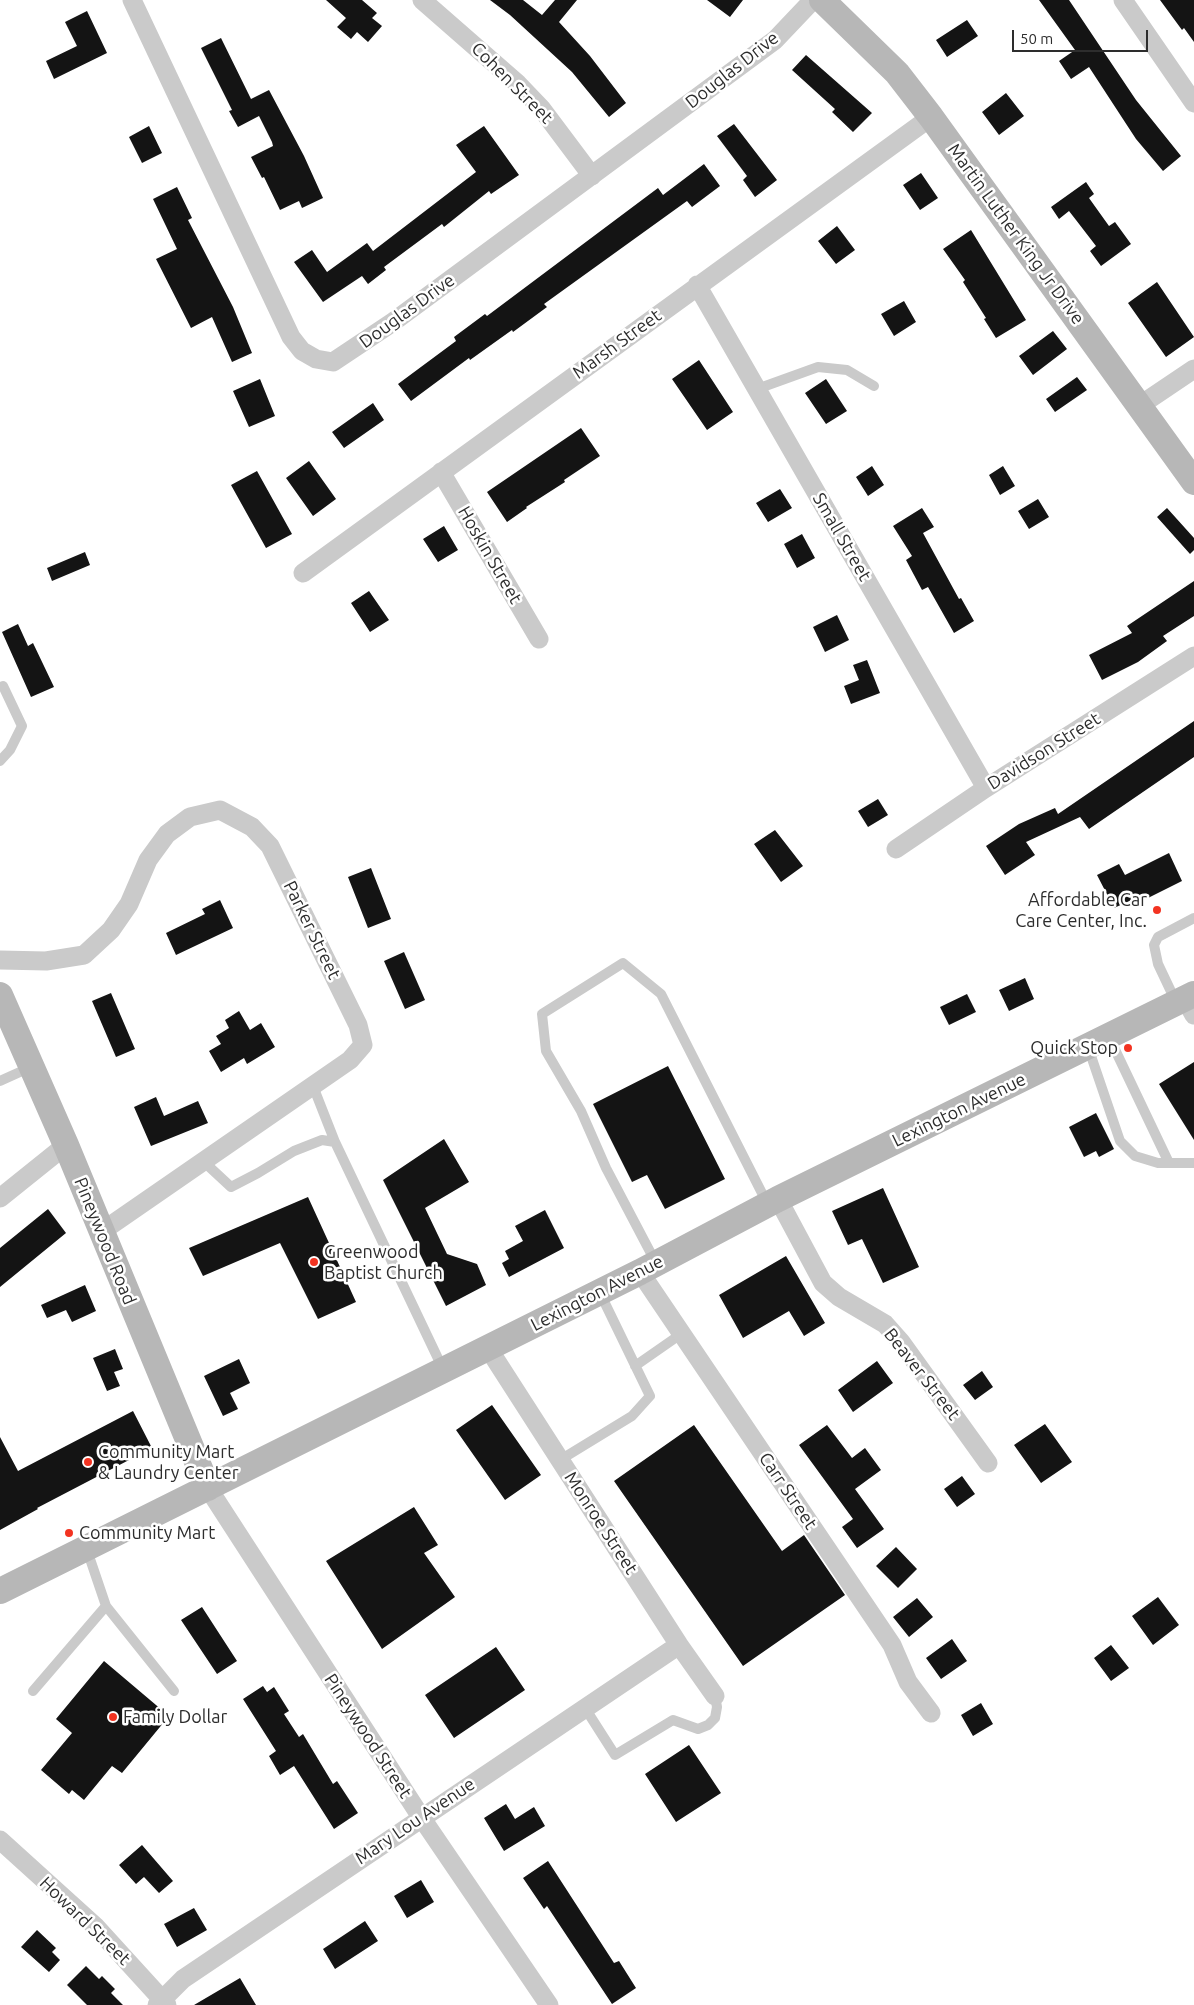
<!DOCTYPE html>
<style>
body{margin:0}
#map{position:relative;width:1194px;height:2005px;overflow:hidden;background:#fff;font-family:Ubuntu,sans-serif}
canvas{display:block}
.scale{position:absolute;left:1012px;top:30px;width:136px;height:22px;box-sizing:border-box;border:2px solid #2d2d2d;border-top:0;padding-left:6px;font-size:15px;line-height:18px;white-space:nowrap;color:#2d2d2d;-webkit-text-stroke:4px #fff;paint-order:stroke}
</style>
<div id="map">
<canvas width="1194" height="2005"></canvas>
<div class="scale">50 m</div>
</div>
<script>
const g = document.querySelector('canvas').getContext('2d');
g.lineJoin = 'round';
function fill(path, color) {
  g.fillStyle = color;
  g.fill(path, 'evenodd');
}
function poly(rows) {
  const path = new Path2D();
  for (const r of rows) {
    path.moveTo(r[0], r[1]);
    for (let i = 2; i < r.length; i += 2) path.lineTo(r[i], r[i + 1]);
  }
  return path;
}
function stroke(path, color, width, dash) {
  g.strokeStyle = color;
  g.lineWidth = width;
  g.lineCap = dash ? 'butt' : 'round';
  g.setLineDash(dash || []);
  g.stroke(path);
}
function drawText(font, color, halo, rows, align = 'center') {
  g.font = font + ' Ubuntu,sans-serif';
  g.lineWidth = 5;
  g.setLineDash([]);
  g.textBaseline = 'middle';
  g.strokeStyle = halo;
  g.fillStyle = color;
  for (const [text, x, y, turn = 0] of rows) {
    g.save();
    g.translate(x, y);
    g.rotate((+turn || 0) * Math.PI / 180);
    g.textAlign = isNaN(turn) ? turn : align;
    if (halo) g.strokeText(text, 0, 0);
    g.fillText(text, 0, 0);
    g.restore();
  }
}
fill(poly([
 [326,0,362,0,377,13,372,18,382,26,368,42,357,32,351,39,337,27,346,18],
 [490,0,523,0,542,15,555,0,577,0,559,22,590,56,626,103,609,117,572,72,510,15],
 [707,0,743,0,730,17],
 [1039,0,1069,0,1136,100,1181,156,1163,171,1136,139,1089,67,1071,79,1059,61,1075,50],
 [1160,0,1194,0,1194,42,1184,28,1182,30],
 [87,11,107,53,54,79,46,61,77,46,65,22],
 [967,20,978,36,947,57,936,40],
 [221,38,251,99,269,90,304,156,323,198,302,208,299,201,280,210,264,177,262,178,251,157,273,146,272,142,259,116,238,127,229,111,232,110,201,48],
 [806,55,872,113,853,132,832,112,835,109,792,70],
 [1006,93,1024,116,999,135,982,112],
 [734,124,777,180,755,197,743,180,747,176,717,136],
 [149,126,162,153,142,163,129,137],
 [484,126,519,175,491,194,489,191,444,227,442,224,384,267,386,270,368,284,362,276,323,302,294,262,312,250,327,272,367,243,373,251,476,172,456,145],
 [704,164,720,186,692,207,687,201,544,304,547,307,513,332,512,330,470,360,469,358,411,401,398,384,456,341,454,337,485,314,487,316,658,188,663,195],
 [921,173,938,198,920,210,903,185],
 [1086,182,1094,194,1089,198,1109,226,1115,222,1131,244,1101,266,1090,251,1096,246,1076,220,1069,211,1059,219,1051,207],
 [177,187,192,218,188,220,233,307,252,353,232,362,212,317,191,328,156,259,177,249,153,199],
 [837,226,855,250,836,264,818,241],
 [971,230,1026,320,996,338,984,319,986,318,963,282,965,280,943,249],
 [1157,282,1194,337,1166,357,1128,303],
 [904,301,916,322,894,336,881,314],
 [1053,331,1067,349,1033,375,1019,356],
 [699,360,733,412,707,430,672,379],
 [1077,377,1087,390,1055,412,1046,399],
 [260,379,275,416,249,427,233,391],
 [826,379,847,411,826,424,805,393],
 [373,403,384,420,344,448,332,432],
 [581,428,600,456,564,480,565,482,526,507,527,508,507,522,487,492],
 [309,461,336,499,313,516,286,478],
 [872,466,884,485,868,496,856,477],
 [1003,466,1015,486,1000,495,989,475],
 [257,471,292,534,266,548,231,485],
 [780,489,792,508,768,522,756,503],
 [1038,499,1049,517,1029,529,1018,511],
 [922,508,934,527,923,533,959,599,961,598,974,621,954,633,928,587,922,590,906,560,912,556,893,526],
 [1167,508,1194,538,1194,550,1190,554,1157,517],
 [444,526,458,550,438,562,423,539],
 [802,534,815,558,797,568,784,544],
 [85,552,90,565,52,581,47,568],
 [1194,581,1194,616,1163,636,1167,641,1138,662,1102,680,1089,655,1132,633,1127,626],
 [369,591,389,620,370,632,351,603],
 [837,615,849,640,825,652,813,627],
 [18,624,28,646,33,643,54,687,31,697,2,632],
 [867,660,880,693,851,704,844,686,859,680,853,665],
 [1194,721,1194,757,1089,829,1080,817,1026,842,1035,855,1005,875,986,846,1019,824,1055,808,1058,814],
 [878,799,888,815,868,827,858,811],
 [775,830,803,866,781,882,754,844],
 [1169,853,1182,881,1138,903,1136,898,1114,908,1097,875,1119,864,1125,875],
 [371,868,391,919,368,928,348,877],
 [220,900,233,928,176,955,166,933,205,914,202,909],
 [404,952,425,1000,405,1009,384,961],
 [1025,978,1034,999,1009,1011,999,990],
 [111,993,135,1049,116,1057,92,1001],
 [967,994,976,1012,949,1025,940,1007],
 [239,1011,250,1030,261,1023,275,1047,247,1064,244,1058,221,1072,209,1051,221,1044,216,1036,229,1028,225,1020],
 [1194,1062,1194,1140,1159,1084],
 [668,1066,725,1179,665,1209,647,1175,632,1182,593,1104],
 [156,1097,164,1116,198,1101,208,1123,151,1146,134,1107],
 [1096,1113,1114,1149,1099,1157,1096,1151,1084,1157,1069,1127],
 [444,1139,469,1182,425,1208,447,1254,477,1264,486,1285,446,1306,383,1180],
 [883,1188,919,1267,883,1283,862,1239,848,1245,832,1211],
 [308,1197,356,1302,318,1319,280,1243,203,1276,189,1248],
 [48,1209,66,1233,0,1287,0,1248],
 [545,1210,564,1248,509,1277,502,1263,509,1259,505,1251,523,1241,515,1226],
 [786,1256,825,1323,804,1336,789,1311,743,1338,719,1295],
 [85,1285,96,1311,72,1322,66,1310,47,1318,41,1305],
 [115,1349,123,1369,114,1372,120,1386,107,1391,93,1358],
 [239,1359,250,1383,230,1393,238,1409,223,1416,204,1376],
 [877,1361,893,1383,853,1412,838,1390],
 [982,1371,993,1387,975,1400,963,1385],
 [492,1405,541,1475,505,1500,456,1430],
 [133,1411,152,1448,37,1508,38,1509,0,1530,0,1437,18,1471],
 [1045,1424,1072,1462,1041,1483,1014,1445],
 [694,1425,782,1551,804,1535,845,1595,743,1666,614,1481],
 [827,1425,852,1458,865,1448,881,1470,855,1489,884,1529,857,1548,842,1527,853,1519,799,1445],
 [962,1476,975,1494,957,1507,944,1489],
 [414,1507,438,1545,424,1553,455,1597,382,1649,326,1561],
 [896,1547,917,1569,898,1588,876,1566],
 [1158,1597,1179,1625,1153,1645,1132,1616],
 [917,1598,933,1617,909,1637,893,1617],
 [202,1607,237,1661,217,1674,181,1620],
 [952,1639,967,1661,941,1679,926,1658],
 [1111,1645,1129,1668,1111,1681,1094,1658],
 [496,1647,525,1690,454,1738,425,1695],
 [104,1661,169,1716,122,1773,112,1766,84,1800,72,1790,69,1794,41,1770,72,1733,56,1719],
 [263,1686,267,1692,274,1687,289,1711,284,1714,299,1737,303,1734,333,1784,337,1781,358,1813,334,1829,294,1766,280,1775,269,1756,276,1751,243,1699],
 [981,1703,993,1724,973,1736,961,1715],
 [689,1745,721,1793,676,1822,645,1774],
 [506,1804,515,1819,534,1807,545,1826,504,1851,484,1818],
 [142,1845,173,1881,159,1893,144,1877,136,1884,119,1865],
 [548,1861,614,1963,619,1961,636,1988,612,2004,547,1906,544,1909,523,1878],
 [421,1880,434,1902,407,1918,394,1896],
 [194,1908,207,1930,177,1947,164,1924],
 [365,1921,378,1941,335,1969,323,1949],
 [37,1930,56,1948,52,1952,60,1960,49,1972,21,1947],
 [86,1966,99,1979,102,1976,115,1989,111,1993,123,2005,87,2005,67,1985],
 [240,1978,256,2005,194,2005]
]), '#141414');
stroke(poly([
 [757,389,818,367,847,370,874,386],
 [0,761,10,750,22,726,3,686],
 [1176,1002,1158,964,1154,945,1158,937,1194,918],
 [1109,1037,1169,1163],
 [1088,1047,1120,1141,1135,1156,1158,1163,1194,1163],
 [0,1081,31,1067],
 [313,1086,335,1142],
 [203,1161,231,1187,258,1173,294,1151,322,1140,335,1142,443,1369],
 [656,1263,606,1168,581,1111,546,1051,542,1014,623,963,661,994,767,1203],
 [635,1366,681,1334],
 [560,1460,632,1416,650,1396,600,1293],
 [87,1550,106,1606,174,1691],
 [33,1691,106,1606],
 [585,1708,615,1755,673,1720,698,1729,708,1725,715,1718,717,1707,715,1696]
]), '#cacaca', 10);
stroke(poly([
 [132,0,291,337,302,351,316,359,333,362,393,322,775,40,813,0],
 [422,0,518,84,541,108,592,176],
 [1123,0,1194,103],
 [697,285,986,788],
 [1139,406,1194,369],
 [441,472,539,639],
 [303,573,931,117],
 [896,849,986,788,1194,656],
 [0,960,46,961,84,955,111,930,129,904,148,860,167,834,190,817,220,810,252,827,270,846,358,1025,363,1045,350,1060,101,1232],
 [1185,999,1194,1015],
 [0,1198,66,1145],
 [778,1199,823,1283,839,1297,885,1324,901,1342,988,1463],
 [640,1272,892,1645,908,1682,931,1713],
 [488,1348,679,1645,715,1696],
 [208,1488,421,1817,549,2005],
 [0,1840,95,1926,167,2005],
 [157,2005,183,1979,679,1645]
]), '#cacaca', 19);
stroke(poly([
 [822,0,897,73,931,117,1194,482],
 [0,995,66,1145,208,1488],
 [0,1591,640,1272,778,1199,1194,994]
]), '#b7b7b7', 26);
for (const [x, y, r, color] of [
 [1157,910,5,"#f33321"],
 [1128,1048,5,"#f33321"],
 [314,1262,5,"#f33321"],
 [88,1462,5,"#f33321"],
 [69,1533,5,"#f33321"],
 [113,1717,5,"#f33321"]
]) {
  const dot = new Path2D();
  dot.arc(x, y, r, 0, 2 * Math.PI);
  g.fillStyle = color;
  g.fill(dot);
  stroke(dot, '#fff', 2);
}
drawText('18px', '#2d2d2d', '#fff', [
 ["Douglas Drive",732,70,-38],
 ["Cohen Street",512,83,45],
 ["Martin Luther King Jr Drive",1016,234,54],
 ["Douglas Drive",407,311,-36],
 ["Marsh Street",617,344,-36],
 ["Small Street",842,537,60],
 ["Hoskin Street",490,555,60],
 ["Davidson Street",1044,751,-32],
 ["Parker Street",312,930,64],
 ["Lexington Avenue",959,1110,-26],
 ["Pineywood Road",105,1241,68],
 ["Lexington Avenue",597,1293,-27],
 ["Beaver Street",922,1374,52],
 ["Carr Street",788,1491,56],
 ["Monroe Street",601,1523,57],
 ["Pineywood Street",368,1736,57],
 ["Mary Lou Avenue",415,1821,-34],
 ["Howard Street",85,1921,44]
]);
drawText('18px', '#2d2d2d', '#fff', [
 ["Affordable Car",1147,900,"right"],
 ["Care Center, Inc.",1147,921,"right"],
 ["Quick Stop",1118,1048,"right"],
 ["Greenwood",324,1252],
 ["Baptist Church",324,1273],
 ["Community Mart",98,1452],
 ["& Laundry Center",98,1473],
 ["Community Mart",79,1533],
 ["Family Dollar",123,1717]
], 'left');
</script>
